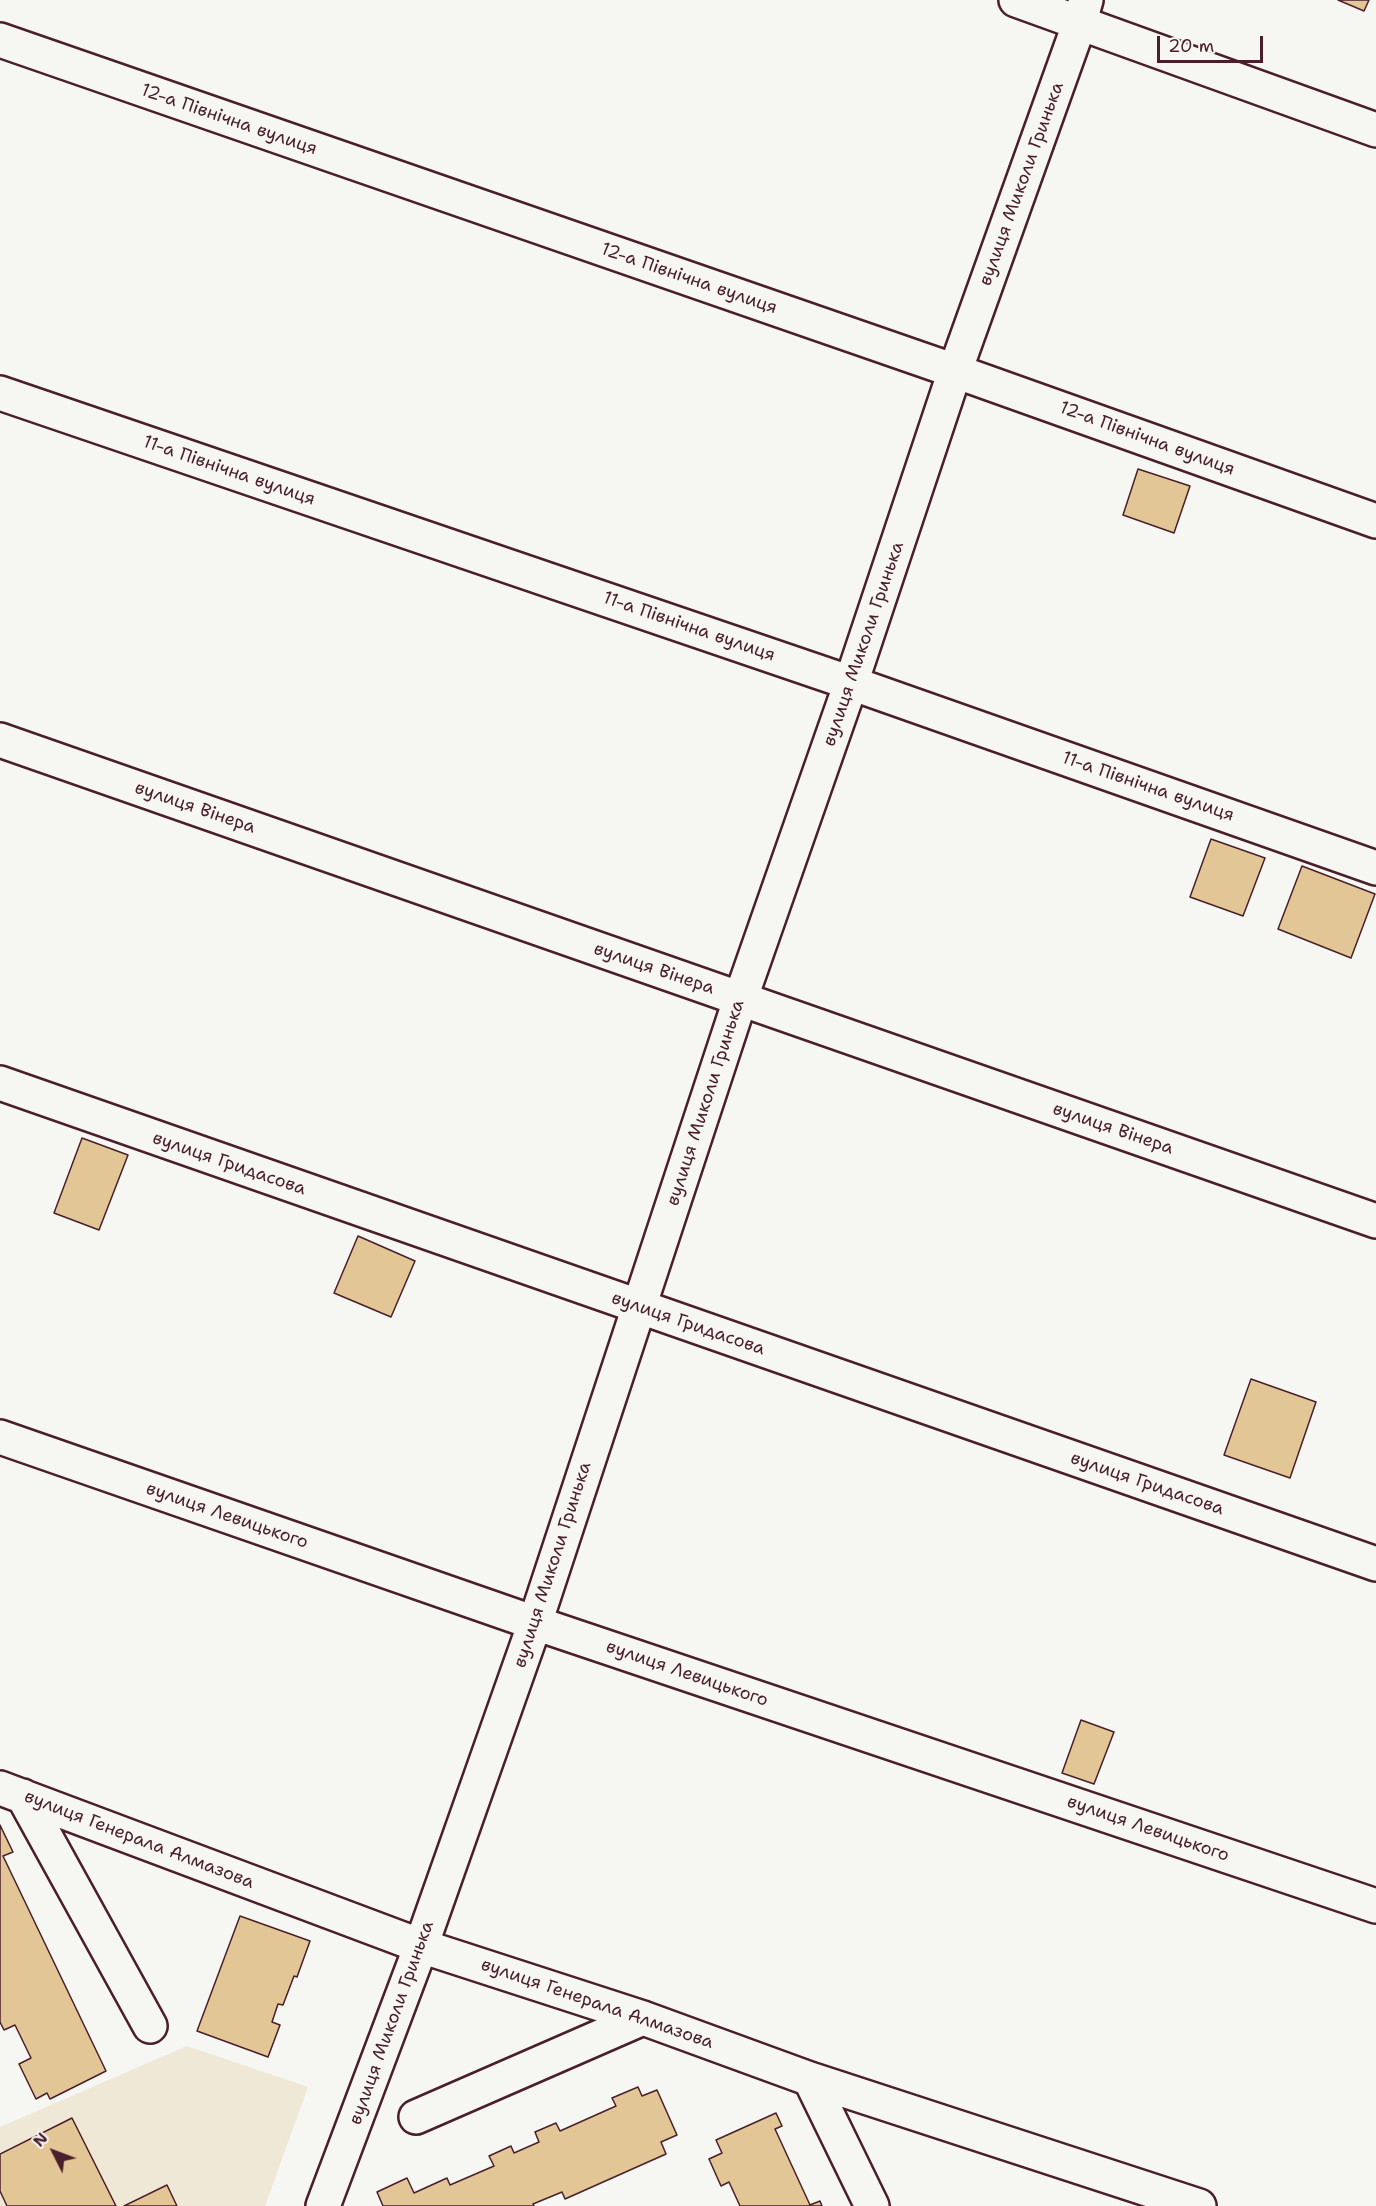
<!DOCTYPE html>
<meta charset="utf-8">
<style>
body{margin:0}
#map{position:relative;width:1376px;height:2206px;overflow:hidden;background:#f6f6f2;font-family:"Shantell Sans",sans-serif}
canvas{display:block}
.north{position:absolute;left:24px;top:2122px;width:60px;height:60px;-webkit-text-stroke:4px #f6f6f2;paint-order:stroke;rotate:312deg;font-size:16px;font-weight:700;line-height:24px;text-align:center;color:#4a1f2b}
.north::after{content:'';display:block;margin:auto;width:21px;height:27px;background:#4a1f2b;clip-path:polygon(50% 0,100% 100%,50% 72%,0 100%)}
.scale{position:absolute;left:1157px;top:36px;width:106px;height:27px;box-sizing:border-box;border:3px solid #4a1f2b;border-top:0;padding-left:8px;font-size:18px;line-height:21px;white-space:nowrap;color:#4a1f2b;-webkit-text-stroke:4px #f6f6f2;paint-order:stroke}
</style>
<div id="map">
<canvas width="1376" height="2206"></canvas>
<div class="north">N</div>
<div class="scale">20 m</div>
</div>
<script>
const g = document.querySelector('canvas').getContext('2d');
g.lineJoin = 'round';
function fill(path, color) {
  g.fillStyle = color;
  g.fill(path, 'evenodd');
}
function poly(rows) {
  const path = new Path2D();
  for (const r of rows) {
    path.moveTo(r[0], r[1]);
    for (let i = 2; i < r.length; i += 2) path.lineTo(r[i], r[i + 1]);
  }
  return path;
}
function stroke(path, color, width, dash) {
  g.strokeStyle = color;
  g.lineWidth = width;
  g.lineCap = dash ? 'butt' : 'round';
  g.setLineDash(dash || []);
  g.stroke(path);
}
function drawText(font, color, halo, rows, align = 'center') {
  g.font = font + ' "Shantell Sans",sans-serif';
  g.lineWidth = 5;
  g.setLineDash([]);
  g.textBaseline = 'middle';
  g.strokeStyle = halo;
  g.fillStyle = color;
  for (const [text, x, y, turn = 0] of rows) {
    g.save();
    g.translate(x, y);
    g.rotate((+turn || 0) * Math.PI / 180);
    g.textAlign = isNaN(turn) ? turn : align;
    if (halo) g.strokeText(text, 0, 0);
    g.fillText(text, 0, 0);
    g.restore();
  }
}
fill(poly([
 [187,2046,308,2087,265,2206,0,2206,0,2127]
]), '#f0e8d6');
const building = poly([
 [1338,0,1369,0,1364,11,1338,0],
 [1138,469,1190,486,1174,533,1123,515,1138,469],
 [1211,839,1265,858,1243,916,1190,897,1211,839],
 [1302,866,1375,894,1351,958,1278,929,1302,866],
 [82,1138,128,1155,99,1230,54,1213,82,1138],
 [358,1236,415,1261,391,1317,334,1293,358,1236],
 [1251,1379,1316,1402,1290,1478,1224,1455,1251,1379],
 [1081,1720,1114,1732,1094,1784,1062,1773,1081,1720],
 [0,1825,13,1852,3,1856,106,2071,50,2099,47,2093,36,2099,19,2064,31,2058,15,2025,4,2030,0,2022,0,1825],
 [240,1916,310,1941,297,1977,294,1976,283,2005,278,2004,272,2022,280,2025,268,2057,197,2031,240,1916],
 [638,2087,642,2096,657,2090,677,2135,661,2142,666,2154,565,2199,562,2192,533,2204,534,2206,383,2206,377,2192,407,2178,414,2193,447,2178,450,2185,494,2166,489,2156,511,2146,514,2153,539,2142,535,2132,556,2123,560,2131,616,2106,612,2098,638,2087],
 [776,2113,782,2126,775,2129,810,2205,820,2201,822,2206,740,2206,729,2182,721,2186,709,2159,722,2153,716,2140,776,2113],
 [72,2118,116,2206,7,2206,0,2191,0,2154,72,2118],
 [167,2185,177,2206,124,2206,167,2185]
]);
fill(building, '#e2c696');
stroke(building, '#4a1f2b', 1.5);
const minor = poly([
 [1016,0,1376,130],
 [0,40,955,371,1376,521],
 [0,393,851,683,1376,868],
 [0,740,1376,1221],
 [0,1083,1376,1564],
 [0,1437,535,1623,1376,1906],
 [0,1788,421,1946,643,2018,810,2079,1199,2206],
 [23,1796,150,2026],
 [810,2079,872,2206],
 [416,2117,643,2018],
 [323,2206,421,1946,535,1623,740,1000,851,683,955,371,1080,22,1086,0]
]);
stroke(minor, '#4a1f2b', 38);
stroke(minor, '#f6f6f2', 33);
drawText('18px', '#4a1f2b', '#f6f6f2', [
 ["12-а Північна вулиця",229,120,19],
 ["вулиця Миколи Гринька",1022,184,-70],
 ["12-а Північна вулиця",689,279,19],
 ["12-а Північна вулиця",1147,439,20],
 ["11-а Північна вулиця",229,471,19],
 ["11-а Північна вулиця",689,627,19],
 ["вулиця Миколи Гринька",864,644,-71],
 ["11-а Північна вулиця",1148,787,19],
 ["вулиця Вінера",195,808,19],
 ["вулиця Вінера",654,969,19],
 ["вулиця Миколи Гринька",706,1103,-72],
 ["вулиця Вінера",1113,1129,19],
 ["вулиця Гридасова",229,1164,19],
 ["вулиця Гридасова",688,1324,19],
 ["вулиця Гридасова",1147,1484,19],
 ["вулиця Левицького",227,1516,19],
 ["вулиця Миколи Гринька",553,1565,-72],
 ["вулиця Левицького",687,1674,19],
 ["вулиця Левицького",1148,1829,19],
 ["вулиця Генерала Алмазова",139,1840,21],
 ["вулиця Генерала Алмазова",597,2004,19],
 ["вулиця Миколи Гринька",392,2023,-70]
]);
</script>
